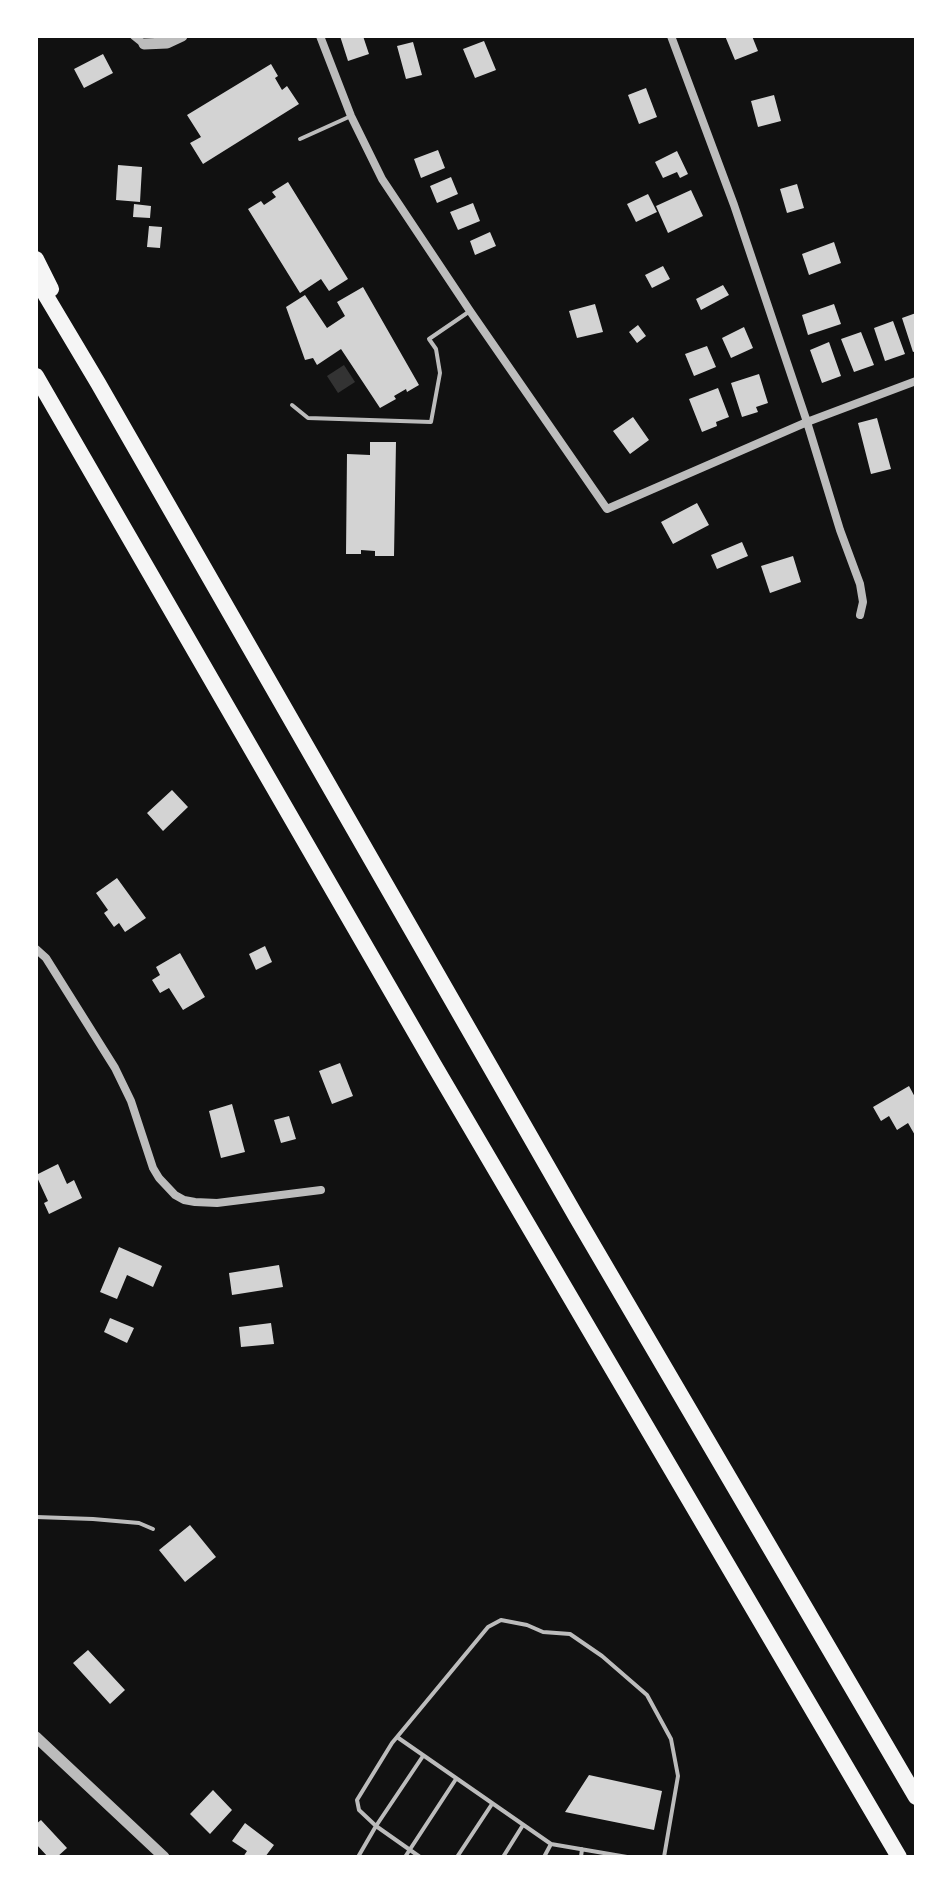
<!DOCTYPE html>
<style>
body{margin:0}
#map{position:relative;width:952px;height:1893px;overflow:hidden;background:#111;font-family:Jost,sans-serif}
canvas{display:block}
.frame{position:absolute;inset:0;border:38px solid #fff;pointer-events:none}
</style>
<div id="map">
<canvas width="952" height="1893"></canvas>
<div class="frame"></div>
</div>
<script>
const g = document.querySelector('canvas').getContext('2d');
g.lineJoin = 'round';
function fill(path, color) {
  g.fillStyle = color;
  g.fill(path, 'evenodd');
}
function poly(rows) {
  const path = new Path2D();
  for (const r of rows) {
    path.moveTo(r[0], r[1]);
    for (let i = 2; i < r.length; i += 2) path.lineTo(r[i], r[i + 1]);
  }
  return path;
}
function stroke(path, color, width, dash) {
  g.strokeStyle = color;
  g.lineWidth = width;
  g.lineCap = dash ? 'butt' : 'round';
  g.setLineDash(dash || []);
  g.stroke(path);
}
fill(poly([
 [344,365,355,382,338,393,327,376]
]), '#333');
fill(poly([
 [340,36,363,36,369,54,348,61],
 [725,36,752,36,758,51,735,60],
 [484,41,496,70,475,78,463,49],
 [413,42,422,75,406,79,397,46],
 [103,54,113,73,84,88,74,69],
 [271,64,278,76,275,78,282,90,287,86,299,104,203,164,190,143,201,137,187,115],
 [646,88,657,117,639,124,628,95],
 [774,95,781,121,758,127,751,101],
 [438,150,445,168,421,178,414,159],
 [677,151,688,174,680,178,677,172,663,178,655,162],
 [118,165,142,167,140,202,116,200],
 [451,177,458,194,437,203,430,186],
 [288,182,348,279,329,291,321,279,300,293,248,209,261,201,264,205,276,197,272,192],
 [797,184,804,208,787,213,780,189],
 [691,190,703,216,668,233,656,206],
 [648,194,657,212,636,222,627,204],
 [473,203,480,221,458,230,450,212],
 [134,204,151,206,150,218,133,217],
 [149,226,162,227,160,248,147,247],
 [490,232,496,246,475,255,470,241],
 [834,242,841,263,809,275,802,254],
 [663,266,670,279,652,288,645,275],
 [723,285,729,295,701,310,696,299],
 [363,287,419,385,407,392,406,389,394,396,396,399,380,408,341,349,317,365,313,358,305,360,286,307,305,295,327,328,345,316,337,302],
 [595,304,603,332,577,338,569,311],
 [834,304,841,324,808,335,802,315],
 [916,313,916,351,913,352,902,318],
 [893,321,905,354,885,361,874,328],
 [638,325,646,336,637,343,629,332],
 [744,327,753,348,731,358,722,338],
 [861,332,874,365,854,372,841,339],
 [829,342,841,376,822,383,810,350],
 [707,346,716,367,694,376,685,354],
 [759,374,768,403,756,407,758,412,742,417,731,383],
 [718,388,729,417,716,422,717,426,702,432,689,399],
 [633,417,649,440,630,454,613,431],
 [877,418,891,469,871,474,858,423],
 [370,442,396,442,394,556,375,556,375,551,361,550,361,554,346,554,347,454,370,455],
 [697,503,709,525,673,544,661,522],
 [742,542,748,556,717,569,711,555],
 [793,556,801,582,770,593,761,566],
 [172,790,188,807,163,831,147,813],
 [117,878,146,918,125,932,119,923,114,927,104,913,108,910,96,893],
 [265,946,272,962,256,970,249,954],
 [180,953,205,997,183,1010,169,988,160,993,152,980,160,975,156,967],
 [340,1063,353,1096,332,1104,319,1071],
 [909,1086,916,1099,916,1137,908,1123,897,1130,889,1116,881,1121,873,1107],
 [232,1104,245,1152,221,1158,209,1111],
 [289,1116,296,1139,281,1143,274,1120],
 [58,1164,67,1184,74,1180,82,1198,49,1214,44,1203,48,1201,36,1175],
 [119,1247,162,1266,153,1287,127,1275,117,1299,100,1292],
 [279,1265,283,1287,232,1295,229,1273],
 [110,1318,134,1328,127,1343,104,1332],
 [271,1323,274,1344,241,1347,239,1327],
 [190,1525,216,1557,185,1582,159,1550],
 [88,1650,125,1690,110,1704,73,1663],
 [589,1775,662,1791,654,1830,565,1812],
 [213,1790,232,1810,210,1834,190,1814],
 [41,1820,67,1848,57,1857,48,1857,36,1844,36,1824],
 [245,1823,274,1845,265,1857,243,1857,247,1851,232,1841]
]), '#d3d3d3');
stroke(poly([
 [300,139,351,116],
 [292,405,308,418,431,422,440,373,436,349,429,339,470,311],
 [36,1517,93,1519,139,1523,153,1529],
 [397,1737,488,1627,501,1620,527,1625,543,1632,570,1634,602,1656,647,1695,671,1739,678,1776,664,1857],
 [551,1844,627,1857],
 [358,1857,376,1826,423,1756],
 [405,1857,456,1779],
 [420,1857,376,1826,359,1810,357,1800,392,1743,397,1737,551,1844,544,1857],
 [457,1857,492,1804],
 [503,1857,523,1825],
 [581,1857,582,1849]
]), '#bcbcbc', 4);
stroke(poly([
 [134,36,144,44],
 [320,36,351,116,382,179,470,311,607,509,807,422,916,381],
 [671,36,734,205,807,422,840,530,860,584,863,602,860,615],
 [36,949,46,958,115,1068,131,1101,153,1168,159,1178,175,1195,184,1200,195,1202,217,1203,321,1190]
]), '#bcbcbc', 8);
stroke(poly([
 [144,44,167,43,182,36],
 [36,1737,164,1857]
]), '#bcbcbc', 11);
stroke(poly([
 [36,259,51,289],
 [36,279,98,383,577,1218,916,1797],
 [36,376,434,1065,899,1857]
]), '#f5f5f5', 16);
</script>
